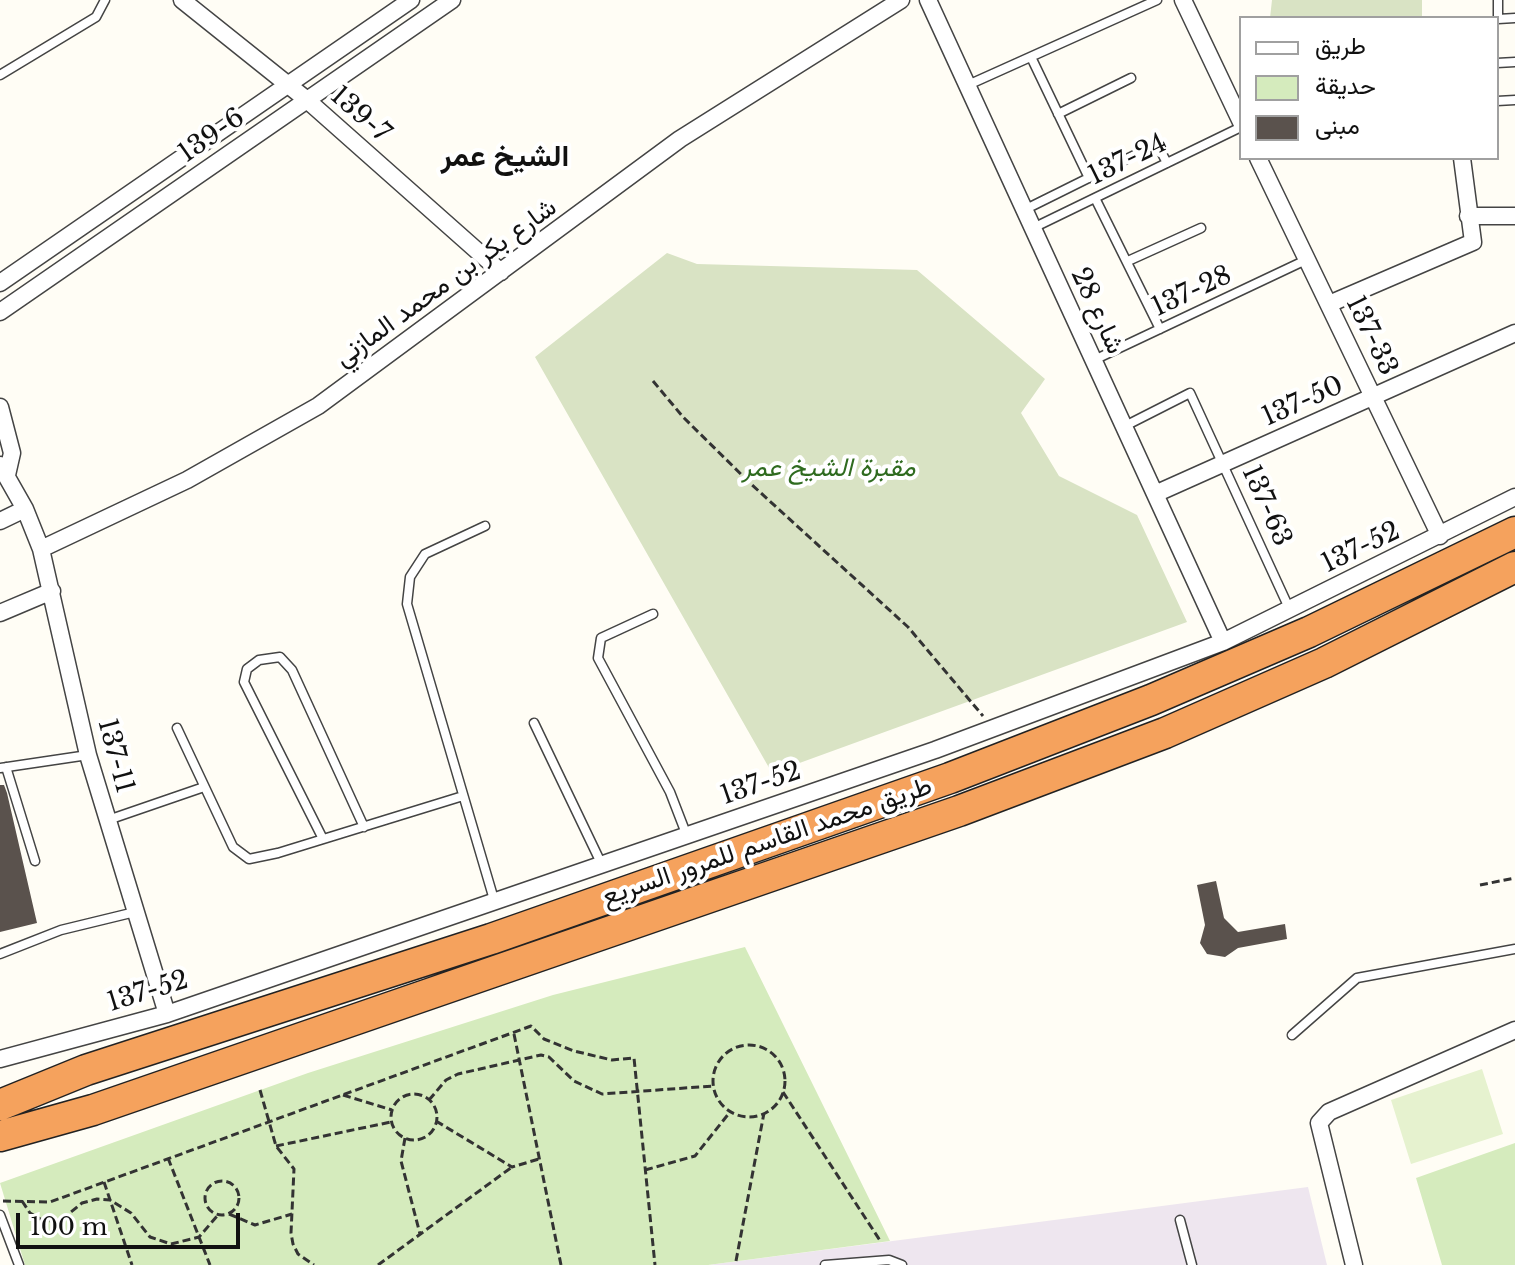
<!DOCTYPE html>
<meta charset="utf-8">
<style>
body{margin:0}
#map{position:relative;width:1515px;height:1265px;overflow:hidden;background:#fffdf5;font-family:"Libre Baskerville",Vazirmatn,serif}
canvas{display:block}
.legend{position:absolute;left:1239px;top:16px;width:260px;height:144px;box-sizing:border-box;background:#fff;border:2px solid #a0a0a0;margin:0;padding:10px 14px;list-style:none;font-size:24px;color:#111}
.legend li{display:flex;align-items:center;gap:16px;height:40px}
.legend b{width:40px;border:2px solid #a0a0a0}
.scale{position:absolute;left:16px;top:1213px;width:224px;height:36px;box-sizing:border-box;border:4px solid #111;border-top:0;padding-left:10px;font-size:24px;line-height:28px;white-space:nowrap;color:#111;-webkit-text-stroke:6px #fff;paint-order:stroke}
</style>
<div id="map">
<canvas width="1515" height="1265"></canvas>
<ul class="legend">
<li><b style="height:10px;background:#fff"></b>طريق</li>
<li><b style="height:22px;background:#d5ebbd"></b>حديقة</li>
<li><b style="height:22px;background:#5a524d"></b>مبنى</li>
</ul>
<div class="scale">100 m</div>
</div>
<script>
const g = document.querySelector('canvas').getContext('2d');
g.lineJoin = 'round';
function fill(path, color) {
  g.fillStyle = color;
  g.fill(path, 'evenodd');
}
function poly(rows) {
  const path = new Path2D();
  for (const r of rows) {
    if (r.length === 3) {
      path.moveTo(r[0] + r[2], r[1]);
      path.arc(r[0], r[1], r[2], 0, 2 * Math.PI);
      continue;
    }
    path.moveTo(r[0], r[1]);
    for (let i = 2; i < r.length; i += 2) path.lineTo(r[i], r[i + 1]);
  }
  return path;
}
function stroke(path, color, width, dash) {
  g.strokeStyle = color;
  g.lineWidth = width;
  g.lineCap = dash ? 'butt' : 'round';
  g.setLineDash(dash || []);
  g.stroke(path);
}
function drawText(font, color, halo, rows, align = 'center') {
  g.font = font + ' "Libre Baskerville",Vazirmatn,serif';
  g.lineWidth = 8;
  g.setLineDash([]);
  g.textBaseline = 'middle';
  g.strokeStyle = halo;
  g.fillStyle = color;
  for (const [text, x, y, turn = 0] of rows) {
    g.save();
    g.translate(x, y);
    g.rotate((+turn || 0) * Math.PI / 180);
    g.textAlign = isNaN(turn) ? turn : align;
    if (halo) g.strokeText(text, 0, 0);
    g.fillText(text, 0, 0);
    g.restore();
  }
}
fill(poly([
 [1308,1187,1327,1265,708,1265]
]), '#eee6ef');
fill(poly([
 [745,947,890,1241,708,1265,25,1265,0,1183,308,1073,553,995],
 [1515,1143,1515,1265,1442,1265,1416,1178]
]), '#d5ebbd');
fill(poly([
 [1272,0,1422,0,1422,18,1270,18],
 [667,253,697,264,917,270,1045,379,1021,413,1059,476,1137,515,1187,622,772,773,535,357]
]), '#d9e3c4');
fill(poly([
 [1482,1069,1503,1134,1411,1164,1391,1100]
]), '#e6f2cf');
fill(poly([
 [0,785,4,785,7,793,37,923,0,932],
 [1216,881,1224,918,1238,932,1285,924,1287,939,1238,948,1225,957,1207,954,1200,943,1205,925,1197,885]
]), '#5a524d');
const lane = poly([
 [1498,0,1498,19,1515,18],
 [1031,57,1089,178],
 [1497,63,1515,62],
 [0,75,96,17,105,0],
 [968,85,1157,0],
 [1497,101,1515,100],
 [1058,114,1131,78],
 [1095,198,1160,329],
 [1024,210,1157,144,1167,163],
 [1033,228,1241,127],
 [1128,261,1201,228],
 [1094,360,1308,259],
 [1125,426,1190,393,1289,608],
 [485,526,425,554,410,577,407,604,495,903],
 [653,614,601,638,598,658,670,792,687,836],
 [534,723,602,865],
 [177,728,233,847,249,859,278,853,463,796],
 [6,767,35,861],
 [0,768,88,755],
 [108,820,204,787],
 [323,839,244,682,247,669,259,660,280,657,292,670,364,827],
 [0,954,61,930,135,912],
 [1292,1035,1357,978,1515,949],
 [0,1215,19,1265],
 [1180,1220,1192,1265],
 [825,1265,889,1260,902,1265]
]);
const street = poly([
 [182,0,307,100,501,272],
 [928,0,1223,642],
 [1183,0,1241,122],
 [1258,158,1440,536],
 [1468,216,1515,216],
 [0,283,411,0],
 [1329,304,1473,242,1462,158],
 [0,312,452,0],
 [0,407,12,453,7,475],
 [0,465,25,509,41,549,88,755,167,1014],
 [1155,494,1515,333],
 [0,521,25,509],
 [41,549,187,480,318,406,680,139,901,0],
 [0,613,52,591],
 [0,1059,167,1014,935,750,1223,642,1515,497],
 [1354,1265,1319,1123,1329,1112,1515,1030]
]);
const highway = poly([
 [0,1105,86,1070,491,939,950,778,1151,700,1309,632,1515,532],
 [0,1136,93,1110,959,811,1165,733,1324,663,1515,567]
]);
stroke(lane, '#444', 11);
stroke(street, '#444', 19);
stroke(highway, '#222', 33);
stroke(poly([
 [653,381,683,417,751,484,908,627,983,716],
 [1480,885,1515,878],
 [514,1034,561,1265],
 [749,1081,36],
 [260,1090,276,1146,294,1169,291,1233,293,1244,298,1254,314,1265],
 [783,1092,881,1242],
 [414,1117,23],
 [343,1095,392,1110],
 [429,1100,446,1080,458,1074,541,1055,549,1057,574,1081,602,1094,713,1086],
 [436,1121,512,1167,539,1159],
 [405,1138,401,1161,420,1234],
 [276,1146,391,1122],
 [168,1158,210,1265],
 [645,1170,695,1156,730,1112],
 [222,1198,17],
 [104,1182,132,1265],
 [3,1201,50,1202,531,1026,544,1039,574,1051,612,1060,634,1058,655,1265],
 [22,1201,30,1213,42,1220,54,1221,65,1217,82,1203,97,1199,110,1200,131,1213,150,1237,171,1244,199,1237,218,1215],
 [229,1214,255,1225,292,1214],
 [736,1261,764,1113],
 [378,1265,512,1167]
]), '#333', 3, [8, 4]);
stroke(lane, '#fff', 8);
stroke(street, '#fff', 16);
stroke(highway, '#f5a25d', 30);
drawText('26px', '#111', '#fff', [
 ["139-7",360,115,41],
 ["139-6",212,136,-35],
 ["137-24",1128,160,-26],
 ["شارع بكر بن محمد المازني",446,283,-36],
 ["137-28",1192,292,-25],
 ["شارع 28",1097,311,65],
 ["137-33",1371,336,64],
 ["137-50",1303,402,-24],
 ["137-63",1266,506,66],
 ["137-52",1361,548,-26],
 ["137-11",115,756,75],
 ["137-52",761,784,-19],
 ["طريق محمد القاسم للمرور السريع",767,842,-19],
 ["137-52",148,992,-17]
]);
drawText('italic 26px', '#2f6b1f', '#fff', [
 ["مقبرة الشيخ عمر",829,469]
]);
drawText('bold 30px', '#111', '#fff', [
 ["الشيخ عمر",505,158]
]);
</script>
